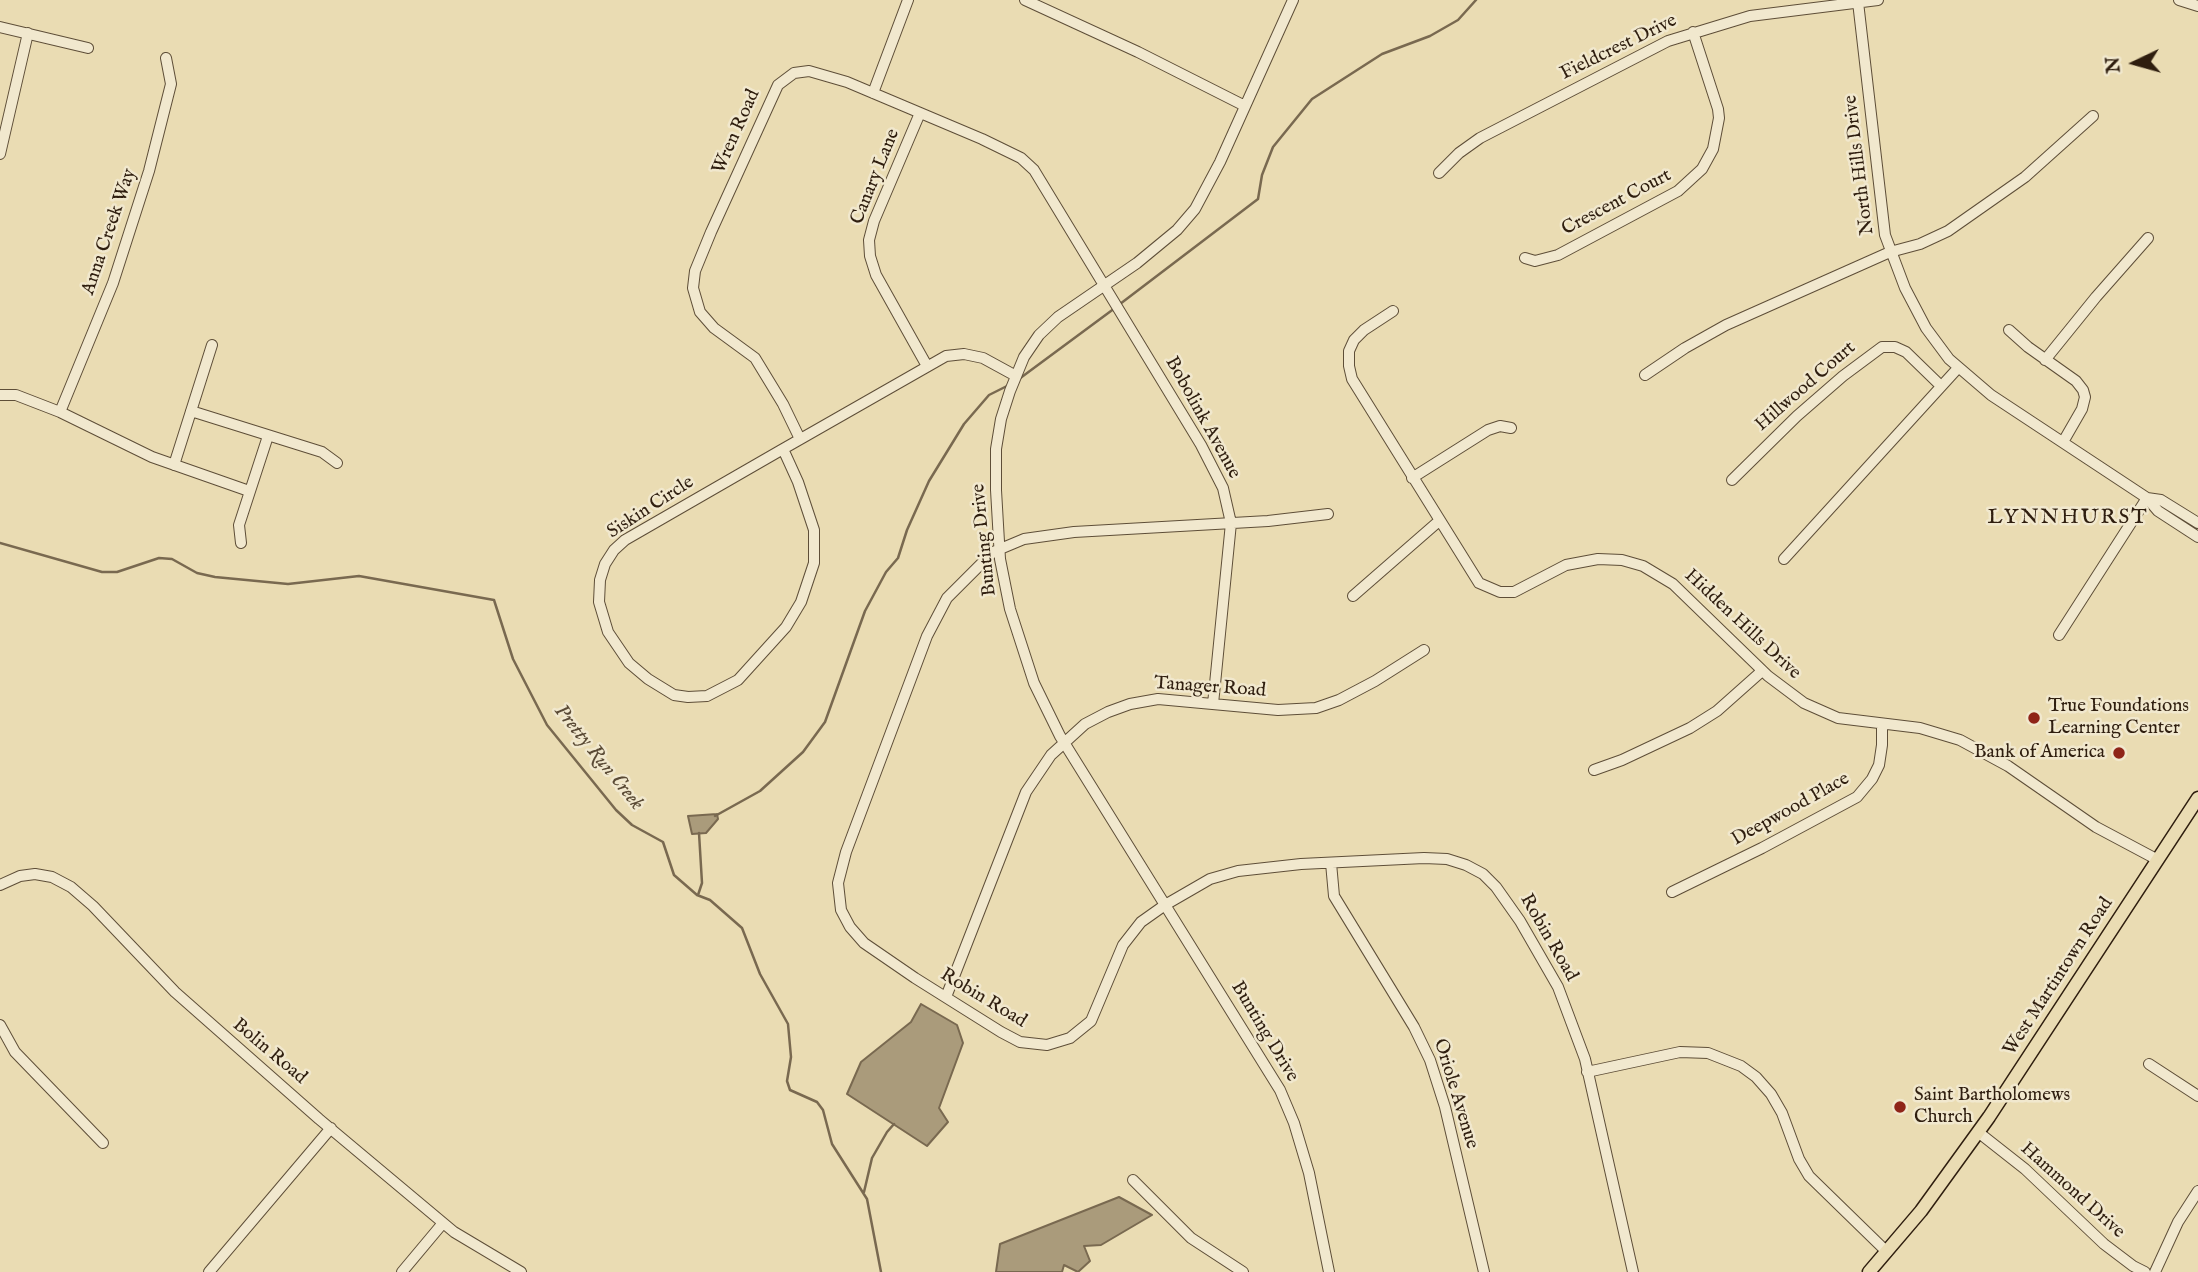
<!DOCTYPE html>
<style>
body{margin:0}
#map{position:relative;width:2198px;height:1272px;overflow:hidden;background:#eadcb3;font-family:"IM FELL English",serif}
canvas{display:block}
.north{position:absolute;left:2100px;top:28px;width:70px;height:70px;-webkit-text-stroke:5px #f1e8ce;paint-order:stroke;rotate:265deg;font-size:19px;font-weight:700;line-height:28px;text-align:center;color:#2f1e0f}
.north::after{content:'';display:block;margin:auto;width:24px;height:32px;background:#2f1e0f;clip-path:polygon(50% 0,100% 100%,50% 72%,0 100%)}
</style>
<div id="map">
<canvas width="2198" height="1272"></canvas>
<div class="north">N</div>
</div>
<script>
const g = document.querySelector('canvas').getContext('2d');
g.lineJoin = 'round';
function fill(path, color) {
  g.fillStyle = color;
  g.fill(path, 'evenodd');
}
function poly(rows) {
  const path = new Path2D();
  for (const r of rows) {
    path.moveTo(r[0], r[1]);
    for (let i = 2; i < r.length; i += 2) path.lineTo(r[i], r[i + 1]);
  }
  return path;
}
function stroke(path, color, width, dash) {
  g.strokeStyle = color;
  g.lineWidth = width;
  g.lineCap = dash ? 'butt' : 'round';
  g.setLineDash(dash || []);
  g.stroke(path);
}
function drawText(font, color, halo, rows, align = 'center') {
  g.font = font + ' "IM FELL English",serif';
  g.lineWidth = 5;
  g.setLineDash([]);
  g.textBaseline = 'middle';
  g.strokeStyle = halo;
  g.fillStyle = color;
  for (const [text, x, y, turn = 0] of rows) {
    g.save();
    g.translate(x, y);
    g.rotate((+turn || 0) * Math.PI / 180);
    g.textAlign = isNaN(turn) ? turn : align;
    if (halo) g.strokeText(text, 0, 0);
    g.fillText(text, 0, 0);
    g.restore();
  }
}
const water = poly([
 [717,814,718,819,706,833,692,834,688,816,717,814],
 [921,1004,957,1025,963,1043,939,1108,948,1122,927,1146,847,1094,861,1062,911,1022,921,1004],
 [1119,1197,1152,1215,1101,1245,1084,1246,1090,1261,1078,1272,1064,1265,1062,1272,996,1272,1000,1244,1119,1197]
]);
fill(water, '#aa9b7b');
stroke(water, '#796950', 2);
stroke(poly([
 [1120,304,1258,199,1262,175,1273,147,1312,99,1382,54,1430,36,1458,20,1476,0],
 [1019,379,1115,308],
 [0,543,102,572,117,572,159,558,172,559,197,573,215,577,288,584,359,576,494,600,513,659,547,725,616,810,632,825,663,842,674,875,697,895,710,900,742,928,760,974,788,1024,791,1057,787,1081,790,1090,817,1102,823,1110,832,1144,867,1199,881,1272],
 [715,816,760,791,803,752,825,722,865,611,886,572,898,558,907,530,929,481,964,424,989,395,1007,386],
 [698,895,702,883,699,833],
 [864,1192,872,1158,887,1132,894,1124]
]), '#796950', 2.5);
const minor = poly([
 [1025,0,1138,52,1245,106],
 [1293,0,1220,162,1195,209,1177,230,1137,263,1058,317,1039,335,1024,357,1010,391,1001,419,996,449,996,490,1000,559,1010,609,1034,683,1060,736,1280,1090,1294,1123,1309,1173,1329,1272],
 [2179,0,2198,6],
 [1858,2,1885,235,1905,288,1926,328,1949,359,1991,395,2147,498,2158,511,2198,537],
 [0,27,88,48],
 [873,93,908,0],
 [920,113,874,221,869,240,870,256,876,275,927,366],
 [0,154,28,33],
 [1439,173,1459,153,1480,138,1668,41,1750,16,1878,0],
 [1525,258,1535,261,1558,255,1678,191,1702,169,1713,149,1719,118,1718,109,1693,32],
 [1393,311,1364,330,1354,340,1349,351,1349,366,1352,379,1479,583,1500,592,1514,592,1566,565,1598,559,1622,560,1643,566,1673,584,1768,676,1804,703,1838,718,1920,728,1960,740,2008,766,2096,827,2158,860],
 [2009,330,2028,347,2076,381,2083,390,2085,397,2082,409,2063,442],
 [2045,360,2096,297,2148,238],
 [1645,375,1685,348,1726,325,1890,252,1920,244,1948,231,2025,177,2093,116],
 [0,395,16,395,60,412,152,457,249,491],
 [191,411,322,452,337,463],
 [60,412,113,283,149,171,171,84,166,58],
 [800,439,783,404,755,358,714,328,700,312,693,288,695,271,711,232,778,85,794,73,809,71,847,82,982,139,1021,158,1034,170,1201,445,1223,488,1231,523,1213,704],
 [783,449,798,482,814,530,814,563,801,602,786,627,738,680,707,696,688,697,674,695,648,679,629,663,608,632,599,602,600,580,605,564,614,550,625,540,783,449],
 [783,449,946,356,964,354,983,358,1016,376],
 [174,465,212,345],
 [1412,478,1488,430,1500,426,1511,428],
 [1732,480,1797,416,1843,376,1882,347,1895,347,1906,352,1941,386],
 [2147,498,2161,500,2198,523],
 [1328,514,1268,521,1074,532,1024,539,993,552,947,598,927,636,846,852,838,883,841,910,850,927,864,943,915,978,1001,1032,1020,1042,1047,1045,1070,1038,1091,1021,1123,945,1141,922,1165,905,1210,879,1238,871,1301,864,1424,858,1447,859,1466,865,1483,874,1496,887,1520,921,1558,987,1585,1059,1633,1272],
 [241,543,239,525,268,436],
 [1784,559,1958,368],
 [1353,596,1439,521],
 [2059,635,2147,498],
 [1594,770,1622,760,1690,728,1717,711,1762,671],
 [1331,863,1334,896,1414,1027,1430,1060,1445,1107,1484,1272],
 [0,885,20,876,35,874,52,877,71,887,93,906,175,992,319,1119,454,1232,521,1272],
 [1672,892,1762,848,1857,797,1872,779,1879,765,1882,745,1882,724],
 [946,997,1026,792,1051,755,1085,724,1108,712,1130,704,1158,699,1278,710,1316,708,1339,700,1375,681,1424,650],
 [0,1025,15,1052,103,1143],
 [2149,1064,2198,1096],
 [1587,1072,1680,1052,1708,1053,1741,1066,1756,1077,1771,1094,1782,1113,1799,1159,1809,1176,1887,1252],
 [1978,1132,2025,1169,2104,1244,2133,1266,2145,1272],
 [1133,1180,1191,1238,1243,1272],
 [209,1272,331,1128],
 [402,1272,443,1223],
 [2155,1272,2178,1222,2198,1191]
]);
const major = poly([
 [1869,1272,1921,1211,1989,1117,2198,798]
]);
stroke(minor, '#5e4e38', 12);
stroke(major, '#2f1e0f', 15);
stroke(minor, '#f1e8ce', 10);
stroke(major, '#eadcb3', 12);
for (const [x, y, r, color] of [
 [2034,718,7,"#8f2418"],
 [2119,753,7,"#8f2418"],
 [1900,1107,7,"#8f2418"]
]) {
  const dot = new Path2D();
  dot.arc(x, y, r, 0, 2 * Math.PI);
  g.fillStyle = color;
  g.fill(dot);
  stroke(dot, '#f1e8ce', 2.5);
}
drawText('19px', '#2f1e0f', '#f1e8ce', [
 ["Fieldcrest Drive",1619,48,-26],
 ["Wren Road",737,132,-66],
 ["North Hills Drive",1860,165,-97],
 ["Canary Lane",876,177,-68],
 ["Crescent Court",1617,203,-28],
 ["Anna Creek Way",110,232,-71],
 ["Hillwood Court",1806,387,-41],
 ["Bobolink Avenue",1202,418,61],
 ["Siskin Circle",651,508,-33],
 ["Bunting Drive",985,540,-96],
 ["Hidden Hills Drive",1742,625,43],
 ["Tanager Road",1210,688,4],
 ["Deepwood Place",1791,810,-29],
 ["Robin Road",1548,938,60],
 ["West Martintown Road",2059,977,-57],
 ["Robin Road",983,999,31],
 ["Bunting Drive",1264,1032,59],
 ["Bolin Road",269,1052,40],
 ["Oriole Avenue",1455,1094,73],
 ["Hammond Drive",2072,1191,42]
]);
drawText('19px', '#2f1e0f', '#f1e8ce', [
 ["True Foundations",2048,707],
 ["Learning Center",2048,729],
 ["Bank of America",2105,753,"right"],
 ["Saint Bartholomews",1914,1096],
 ["Church",1914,1118]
], 'left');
g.letterSpacing = '2px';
drawText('21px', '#2f1e0f', '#f1e8ce', [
 ["LYNNHURST",2068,519]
]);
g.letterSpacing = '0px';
drawText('italic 21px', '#5a4a35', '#f1e8ce', [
 ["Pretty Run Creek",598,758,51]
]);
</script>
